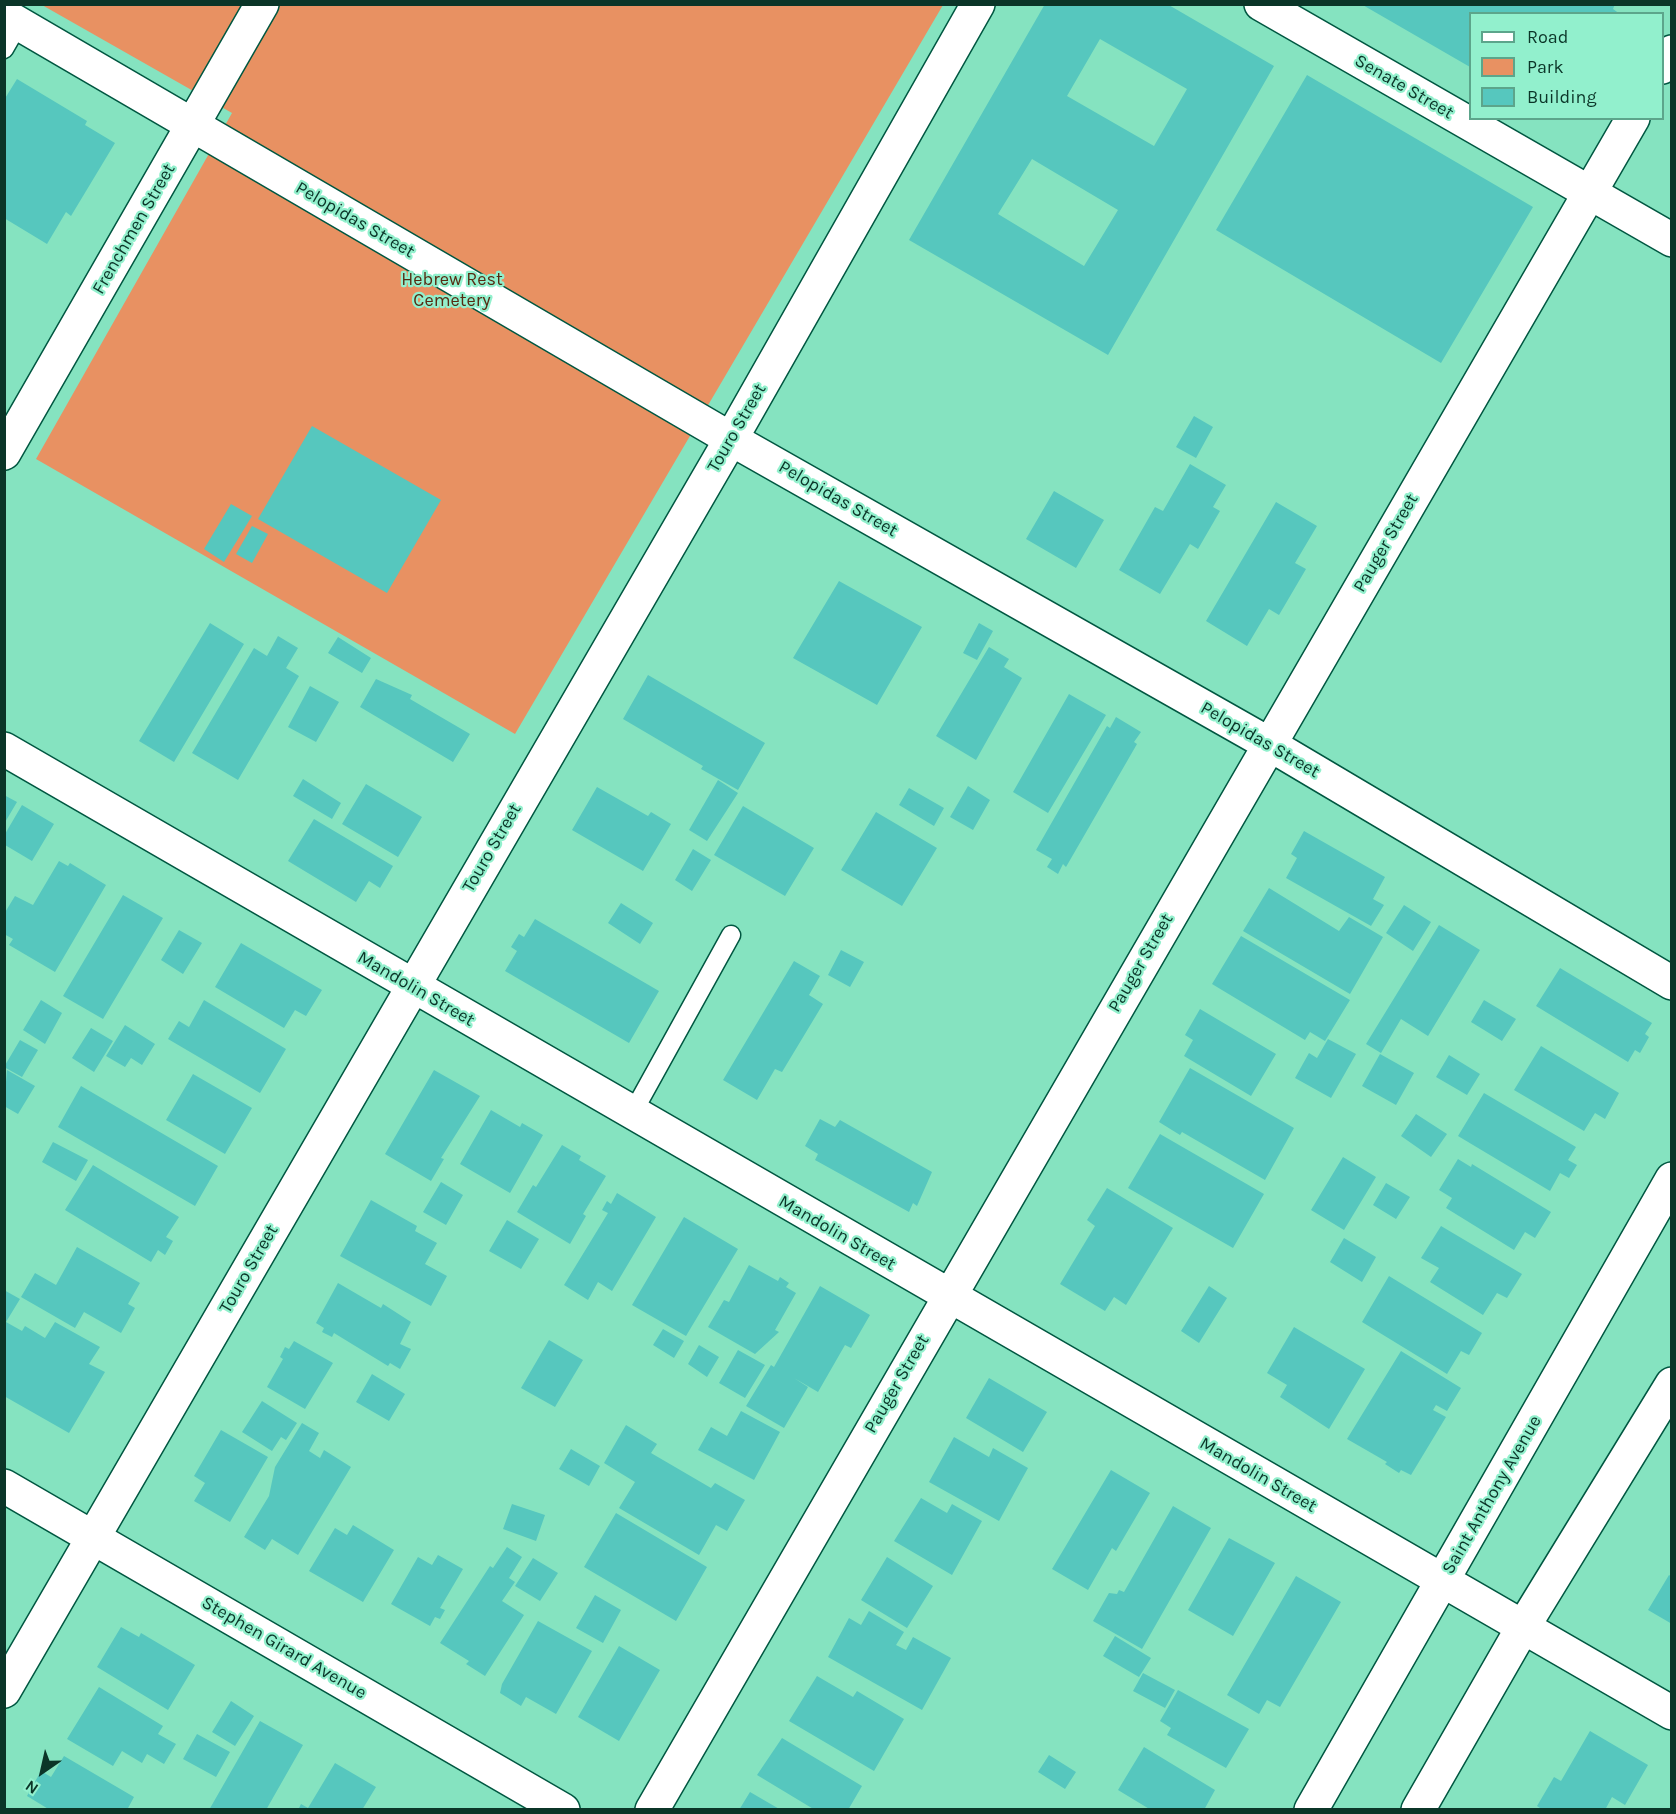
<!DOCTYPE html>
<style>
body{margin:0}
#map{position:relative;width:1676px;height:1814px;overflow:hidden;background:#85e3c0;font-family:Karla,sans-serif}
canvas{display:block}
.frame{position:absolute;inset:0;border:6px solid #0b3528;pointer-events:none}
.legend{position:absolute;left:1469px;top:12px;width:195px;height:108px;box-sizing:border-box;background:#92f0cd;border:2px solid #5ca58b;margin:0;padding:8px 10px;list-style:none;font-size:18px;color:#0b3528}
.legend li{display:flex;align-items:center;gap:12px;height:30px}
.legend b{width:30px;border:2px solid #5ca58b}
.north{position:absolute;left:12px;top:1742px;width:60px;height:60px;-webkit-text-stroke:4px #92f0cd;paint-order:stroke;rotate:214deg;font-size:16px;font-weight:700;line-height:24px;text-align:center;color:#0b3528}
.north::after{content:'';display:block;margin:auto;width:21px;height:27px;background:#0b3528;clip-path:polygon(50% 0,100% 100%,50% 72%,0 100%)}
</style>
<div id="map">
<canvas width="1676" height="1814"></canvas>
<div class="frame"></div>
<ul class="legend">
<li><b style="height:8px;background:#fff"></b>Road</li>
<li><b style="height:16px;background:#e89162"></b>Park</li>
<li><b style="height:16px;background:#56c7be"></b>Building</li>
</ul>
<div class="north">N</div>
</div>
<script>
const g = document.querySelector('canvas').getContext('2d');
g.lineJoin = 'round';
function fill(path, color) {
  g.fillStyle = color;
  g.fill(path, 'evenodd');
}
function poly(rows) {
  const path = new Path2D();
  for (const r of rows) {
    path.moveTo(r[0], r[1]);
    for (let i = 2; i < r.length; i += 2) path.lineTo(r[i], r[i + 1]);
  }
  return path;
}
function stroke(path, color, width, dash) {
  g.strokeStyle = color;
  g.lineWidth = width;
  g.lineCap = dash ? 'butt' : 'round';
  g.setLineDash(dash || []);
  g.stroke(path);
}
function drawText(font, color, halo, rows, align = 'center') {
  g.font = font + ' Karla,sans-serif';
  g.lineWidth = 4.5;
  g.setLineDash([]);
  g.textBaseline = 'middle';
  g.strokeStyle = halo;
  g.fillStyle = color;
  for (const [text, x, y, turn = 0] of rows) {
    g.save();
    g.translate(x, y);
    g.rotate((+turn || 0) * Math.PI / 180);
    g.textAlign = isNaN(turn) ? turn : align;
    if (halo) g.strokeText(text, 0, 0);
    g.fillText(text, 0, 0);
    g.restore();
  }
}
fill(poly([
 [42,5,943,5,515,734,36,459,232,113]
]), '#e89162');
fill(poly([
 [1045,4,1167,4,1274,66,1108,355,909,240],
 [1100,39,1187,89,1154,146,1067,96],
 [1032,159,1118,210,1084,266,998,214],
 [1361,4,1615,4,1613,9,1620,14,1470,14,1470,67],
 [1307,75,1533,207,1441,363,1216,230],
 [17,79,87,121,85,125,115,143,71,216,66,212,47,244,4,218,4,100],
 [1194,416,1213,427,1196,458,1176,447],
 [312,426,441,500,387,593,258,519],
 [1190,464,1226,485,1213,507,1220,511,1198,549,1190,544,1160,594,1119,570,1155,507,1163,511],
 [1054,491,1104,520,1076,568,1026,539],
 [1276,502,1317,526,1295,563,1306,569,1279,615,1269,609,1247,646,1206,621],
 [231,504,252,516,224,562,204,549],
 [252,526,268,534,252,563,236,554],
 [839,581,922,627,877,705,793,658],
 [210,623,244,644,174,762,139,741],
 [979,623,993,631,977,660,963,653],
 [278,636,298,648,286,668,299,676,238,780,192,753,254,648,267,656],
 [338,637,371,658,362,673,328,653],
 [989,647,1009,659,1004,667,1022,678,976,760,936,736],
 [648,675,765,743,738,790,701,769,703,766,623,719],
 [376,679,412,695,410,699,470,734,453,762,360,707],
 [310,686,339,702,316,742,288,727],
 [1069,694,1106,715,1048,813,1013,792],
 [1116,717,1141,732,1134,742,1137,744,1066,867,1063,864,1058,874,1047,867,1052,859,1036,850,1107,726,1110,728],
 [303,779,341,803,332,819,293,796],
 [718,780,738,793,707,841,689,830],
 [366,784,422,817,398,857,342,824],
 [968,786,990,800,973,830,950,817],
 [597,787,648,816,651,812,671,824,643,871,572,830],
 [909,788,944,808,934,826,899,805],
 [4,795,17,802,4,824],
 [22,805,54,824,32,861,5,845,5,834],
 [743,806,814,848,785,896,714,855],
 [876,812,937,848,902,906,841,870],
 [314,819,393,866,380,888,369,881,356,902,288,861],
 [1304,831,1385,877,1373,899,1384,905,1371,926,1286,878,1297,858,1291,854],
 [693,849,711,860,692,891,675,880],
 [59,861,68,866,70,863,106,885,55,972,9,945,13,939,4,934,4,914,15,896,33,905],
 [1269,888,1339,931,1349,917,1383,937,1350,994,1243,931],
 [123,895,163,918,103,1019,63,996],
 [621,903,653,923,640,944,608,923],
 [1404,905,1431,922,1413,951,1386,933],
 [535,919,659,991,629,1043,505,971,517,951,511,947,519,934,524,937],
 [1439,925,1480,950,1428,1036,1401,1019,1381,1053,1366,1044],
 [179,930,202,943,183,974,161,960],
 [1241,936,1350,1000,1325,1041,1310,1032,1305,1040,1212,984],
 [241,943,322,990,306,1016,295,1010,284,1028,215,987],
 [841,950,864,962,850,987,828,975],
 [794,961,820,976,809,995,823,1004,782,1072,775,1069,757,1100,723,1080],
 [1560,968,1652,1023,1645,1034,1649,1037,1640,1053,1635,1050,1628,1062,1536,1006],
 [41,1000,62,1013,45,1044,23,1030],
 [204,1000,286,1049,260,1093,168,1039,179,1021,189,1027],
 [1484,1000,1516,1019,1502,1041,1471,1022],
 [1200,1009,1276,1054,1251,1096,1184,1056,1193,1040,1185,1035],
 [125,1025,155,1044,142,1065,131,1058,125,1067,106,1056],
 [91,1028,113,1041,94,1072,72,1058],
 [1328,1039,1356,1054,1331,1098,1295,1078,1309,1053,1317,1058],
 [20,1040,38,1050,22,1077,4,1067],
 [1541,1046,1619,1093,1605,1119,1595,1113,1584,1131,1514,1090],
 [1380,1054,1414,1073,1396,1105,1362,1086],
 [1449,1055,1480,1074,1467,1095,1436,1077],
 [1190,1068,1294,1128,1265,1180,1182,1132,1180,1135,1159,1122],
 [7,1070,35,1086,18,1114,4,1106],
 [434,1070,480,1096,441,1158,444,1159,431,1181,385,1154],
 [193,1074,252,1108,225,1154,166,1120],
 [81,1086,218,1166,195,1206,58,1127],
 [1484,1093,1576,1147,1568,1160,1577,1165,1569,1178,1560,1173,1550,1191,1458,1136],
 [491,1110,520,1127,522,1123,543,1135,510,1193,460,1164],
 [1416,1114,1447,1134,1431,1157,1401,1136],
 [820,1119,835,1127,840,1120,932,1172,917,1206,913,1203,909,1212,815,1160,818,1154,805,1146],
 [1160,1134,1264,1194,1233,1248,1128,1188],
 [53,1142,88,1160,76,1181,42,1162],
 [562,1145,581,1156,579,1160,606,1176,583,1214,586,1216,570,1244,517,1212,533,1185,536,1187],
 [1343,1157,1376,1177,1344,1230,1311,1210],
 [1458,1159,1471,1167,1472,1164,1551,1212,1535,1238,1525,1232,1514,1250,1446,1208,1452,1198,1439,1190],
 [93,1165,179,1217,166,1237,173,1241,165,1255,158,1250,151,1262,65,1210],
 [441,1182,463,1195,446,1225,423,1212],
 [1386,1183,1410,1197,1396,1219,1373,1205],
 [1107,1188,1173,1228,1126,1305,1114,1297,1105,1311,1060,1284,1095,1226,1087,1220],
 [617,1193,656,1217,612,1291,598,1282,588,1300,564,1285,608,1213,602,1210,607,1201,611,1204],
 [371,1200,417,1226,415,1231,437,1243,425,1264,447,1276,431,1306,340,1256],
 [684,1217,738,1249,686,1336,632,1305],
 [507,1220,539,1239,521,1269,489,1251],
 [1441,1226,1522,1274,1507,1298,1497,1293,1483,1315,1430,1282,1439,1268,1421,1258],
 [1344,1238,1376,1257,1362,1282,1330,1262],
 [77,1247,140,1283,128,1304,135,1308,121,1333,84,1312,75,1328,21,1297,35,1273,56,1285],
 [749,1265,778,1281,780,1277,789,1283,786,1287,796,1293,775,1330,779,1332,755,1354,708,1327,724,1300,729,1302],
 [1389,1276,1482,1333,1469,1355,1461,1351,1447,1374,1362,1322],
 [338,1283,381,1308,383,1304,411,1322,400,1344,411,1349,400,1369,390,1363,388,1366,334,1333,332,1337,322,1332,324,1328,316,1323],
 [820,1286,870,1315,851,1348,845,1345,818,1392,794,1378,808,1387,784,1428,746,1406,771,1365,774,1367],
 [1209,1286,1227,1298,1199,1343,1181,1331],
 [4,1290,20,1299,6,1322,22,1331,25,1326,45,1338,55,1322,100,1347,89,1364,105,1372,69,1433,4,1396],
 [1294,1327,1365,1369,1329,1429,1280,1397,1287,1385,1267,1373],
 [663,1329,684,1341,674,1358,653,1345],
 [549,1340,583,1360,555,1407,521,1388],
 [294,1341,333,1363,305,1409,267,1387,283,1359,280,1357,285,1347,289,1349],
 [699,1345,719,1357,707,1377,688,1364],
 [738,1350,765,1365,745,1398,719,1383],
 [1401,1351,1461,1388,1447,1411,1436,1405,1433,1410,1446,1417,1411,1475,1401,1470,1399,1473,1385,1464,1387,1462,1347,1439],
 [372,1374,405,1394,389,1421,356,1402],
 [989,1378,1047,1412,1023,1452,966,1418],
 [262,1401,297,1423,286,1440,281,1437,272,1451,242,1432],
 [741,1411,780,1432,754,1480,698,1450,711,1427,727,1436],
 [302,1423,319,1433,309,1451,320,1458,324,1450,351,1467,298,1555,272,1539,265,1550,244,1537,269,1496,275,1467],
 [626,1425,657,1444,651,1453,711,1488,715,1483,745,1500,727,1531,716,1525,699,1555,619,1508,635,1482,604,1463],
 [221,1430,268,1457,230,1522,194,1501,205,1483,194,1476],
 [954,1437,989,1457,993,1448,1028,1468,999,1521,929,1482],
 [571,1449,600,1466,589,1486,559,1469],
 [1111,1470,1150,1493,1116,1551,1112,1548,1088,1590,1052,1569],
 [921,1498,947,1513,952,1504,982,1521,952,1575,894,1541],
 [512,1504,545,1515,536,1541,503,1529],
 [1173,1506,1211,1528,1142,1649,1093,1621,1109,1593,1117,1594,1119,1590,1124,1592],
 [616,1513,707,1567,676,1621,584,1567],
 [353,1525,394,1550,363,1602,309,1571,335,1528,347,1535],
 [1229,1538,1275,1563,1233,1636,1188,1610],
 [507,1547,522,1557,509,1578,515,1582,502,1601,524,1615,485,1676,466,1664,469,1661,440,1643,490,1566,493,1568],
 [438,1555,463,1569,440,1608,445,1610,440,1619,435,1617,430,1626,391,1604,418,1557,432,1565],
 [887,1557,933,1586,907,1628,861,1600],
 [533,1558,558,1573,540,1601,515,1586],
 [1669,1575,1672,1577,1672,1624,1648,1610],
 [1296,1576,1341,1602,1280,1707,1267,1700,1259,1714,1227,1695],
 [595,1595,621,1610,603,1643,576,1628],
 [869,1611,904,1632,896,1645,906,1650,913,1637,951,1658,922,1710,828,1657,849,1618,861,1625],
 [538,1621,592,1651,556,1714,526,1697,521,1706,500,1693,502,1684],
 [121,1627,139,1637,141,1633,195,1665,168,1710,97,1667],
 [1115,1636,1151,1658,1139,1677,1103,1656],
 [619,1646,660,1670,619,1741,578,1717],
 [1143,1673,1175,1690,1165,1708,1133,1691],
 [817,1676,853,1697,857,1691,904,1719,874,1771,789,1721],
 [99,1687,163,1726,158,1734,176,1744,164,1764,147,1754,142,1763,122,1751,113,1766,67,1739],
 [1178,1690,1249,1729,1226,1768,1167,1735,1171,1728,1160,1721],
 [231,1701,254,1716,235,1746,212,1732],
 [260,1721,303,1745,266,1810,209,1810],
 [1590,1731,1648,1765,1625,1805,1612,1797,1605,1810,1543,1810,1537,1806,1554,1777,1561,1781],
 [197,1734,230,1752,216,1777,183,1759],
 [782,1738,862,1786,848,1810,815,1810,757,1775],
 [1144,1747,1215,1790,1204,1810,1151,1810,1118,1790],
 [1049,1755,1076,1772,1065,1789,1038,1772],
 [64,1756,134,1797,127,1810,50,1810,27,1796,41,1771,51,1777],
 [335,1763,376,1787,362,1810,298,1810,301,1804,308,1808],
 [750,1792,781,1810,739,1810]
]), '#56c7be');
const service = poly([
 [4,49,19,23],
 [632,1114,731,935]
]);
const minor = poly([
 [1261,4,1672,240],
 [4,15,731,439,1269,744,1672,983],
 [1662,67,1672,52],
 [4,453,262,4],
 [4,749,1672,1713],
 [4,1486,563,1810],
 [4,1691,731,439,978,4],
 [652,1810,1633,118],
 [1311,1810,1672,1179],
 [1418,1810,1523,1627,1672,1384]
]);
stroke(service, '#005741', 21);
stroke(minor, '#005741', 36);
stroke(service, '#fff', 18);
stroke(minor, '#fff', 33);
drawText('18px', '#0b3528', '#92f0cd', [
 ["Senate Street",1404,87,30],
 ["Pelopidas Street",355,220,30],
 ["Frenchmen Street",134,229,-60],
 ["Touro Street",737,428,-60],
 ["Pelopidas Street",838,499,30],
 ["Pauger Street",1386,543,-60],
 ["Pelopidas Street",1260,740,30],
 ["Touro Street",492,848,-60],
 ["Pauger Street",1141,963,-60],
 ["Mandolin Street",416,989,30],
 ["Mandolin Street",837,1233,30],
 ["Touro Street",249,1269,-60],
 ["Pauger Street",897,1384,-60],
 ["Mandolin Street",1258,1475,30],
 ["Saint Anthony Avenue",1492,1495,-60],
 ["Stephen Girard Avenue",284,1648,30]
]);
drawText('18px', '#562b12', '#92f0cd', [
 ["Hebrew Rest",452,280],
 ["Cemetery",452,301]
]);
</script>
